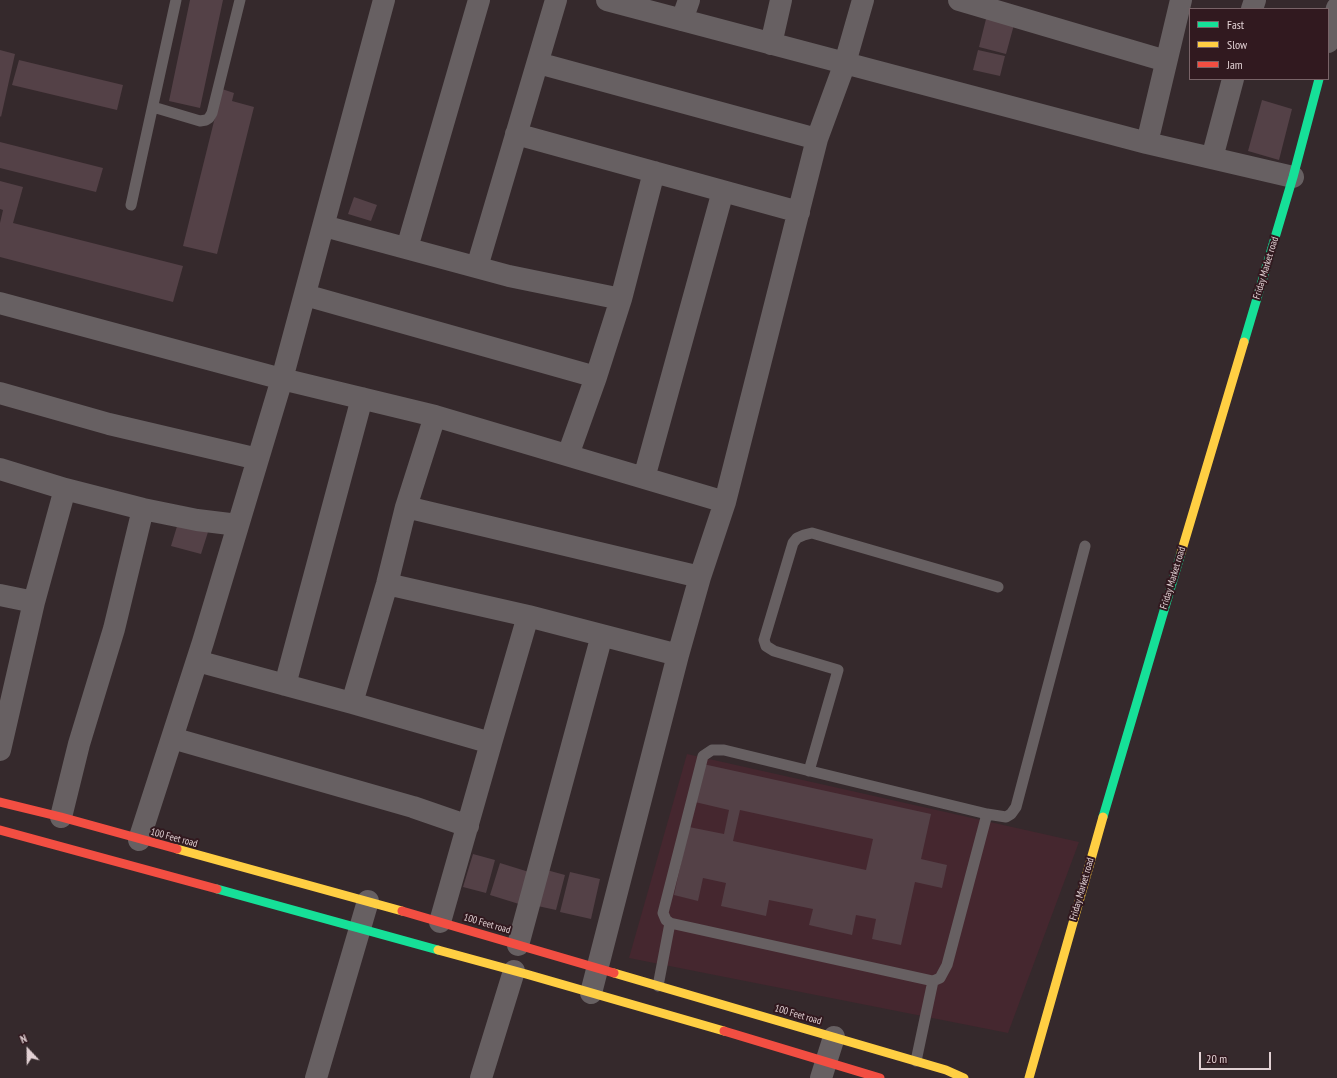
<!DOCTYPE html>
<style>
body{margin:0}
#map{position:relative;width:1337px;height:1078px;overflow:hidden;background:#35292c;font-family:"PT Sans Narrow",sans-serif}
canvas{display:block}
.legend{position:absolute;left:1189px;top:8px;width:140px;height:72px;box-sizing:border-box;background:#31191f;border:1px solid #786367;margin:0;padding:5px 7px;list-style:none;font-size:12px;color:#e2d1d4}
.legend li{display:flex;align-items:center;gap:8px;height:20px}
.legend b{width:20px;border:1px solid #786367}
.north{position:absolute;left:8px;top:1030px;width:40px;height:40px;-webkit-text-stroke:3px #31191f;paint-order:stroke;rotate:338deg;font-size:11px;font-weight:700;line-height:16px;text-align:center;color:#e2d1d4}
.north::after{content:'';display:block;margin:auto;width:14px;height:18px;background:#e2d1d4;clip-path:polygon(50% 0,100% 100%,50% 72%,0 100%)}
.scale{position:absolute;left:1199px;top:1052px;width:72px;height:18px;box-sizing:border-box;border:2px solid #e2d1d4;border-top:0;padding-left:5px;font-size:12px;line-height:14px;white-space:nowrap;color:#e2d1d4;-webkit-text-stroke:3px #31191f;paint-order:stroke}
</style>
<div id="map">
<canvas width="1337" height="1078"></canvas>
<ul class="legend">
<li><b style="height:5px;background:#16e098"></b>Fast</li>
<li><b style="height:5px;background:#ffcf43"></b>Slow</li>
<li><b style="height:5px;background:#f24e42"></b>Jam</li>
</ul>
<div class="north">N</div>
<div class="scale">20 m</div>
</div>
<script>
const g = document.querySelector('canvas').getContext('2d');
g.lineJoin = 'round';
function fill(path, color) {
  g.fillStyle = color;
  g.fill(path, 'evenodd');
}
function poly(rows) {
  const path = new Path2D();
  for (const r of rows) {
    path.moveTo(r[0], r[1]);
    for (let i = 2; i < r.length; i += 2) path.lineTo(r[i], r[i + 1]);
  }
  return path;
}
function stroke(path, color, width, dash) {
  g.strokeStyle = color;
  g.lineWidth = width;
  g.lineCap = dash ? 'butt' : 'round';
  g.setLineDash(dash || []);
  g.stroke(path);
}
function drawText(font, color, halo, rows, align = 'center') {
  g.font = font + ' "PT Sans Narrow",sans-serif';
  g.lineWidth = 4;
  g.setLineDash([]);
  g.textBaseline = 'middle';
  g.strokeStyle = halo;
  g.fillStyle = color;
  for (const [text, x, y, turn = 0] of rows) {
    g.save();
    g.translate(x, y);
    g.rotate((+turn || 0) * Math.PI / 180);
    g.textAlign = isNaN(turn) ? turn : align;
    if (halo) g.strokeText(text, 0, 0);
    g.fillText(text, 0, 0);
    g.restore();
  }
}
fill(poly([
 [687,754,1079,842,1008,1033,629,958]
]), '#45272f');
fill(poly([
 [190,0,223,0,200,108,169,101],
 [987,15,1015,21,1006,54,979,47],
 [0,50,15,54,1,117,0,116],
 [978,50,1005,56,1000,76,973,70],
 [19,60,123,85,117,110,12,85],
 [222,89,234,93,232,101,254,107,217,254,183,246],
 [1262,100,1292,109,1279,160,1248,151],
 [0,142,103,168,96,192,0,168],
 [0,181,23,187,13,223,183,266,173,302,0,257,0,223,3,210,0,209],
 [354,197,377,205,371,221,348,214],
 [178,523,208,532,201,554,171,546],
 [703,764,931,814,921,859,947,865,942,888,915,882,901,945,872,939,876,919,856,915,852,935,809,925,813,909,769,900,766,916,721,906,726,883,703,878,698,901,674,895,689,827,724,834,729,810,695,802],
 [740,810,873,839,866,870,733,841],
 [473,854,495,860,486,893,463,887],
 [500,863,529,872,519,904,490,895],
 [543,869,565,875,556,910,533,905],
 [570,872,600,879,591,919,560,912]
]), '#544147');
stroke(poly([
 [153,107,200,121,206,120,209,118,212,113,240,0],
 [131,205,176,0],
 [809,771,838,670,774,651,766,646,764,640,793,543,797,538,804,535,812,533,998,587],
 [987,814,947,965,940,978,933,981,670,923,666,920,663,913,703,756,712,750,724,750,987,814,1006,817,1011,814,1016,807,1085,546],
 [658,986,670,923],
 [916,1061,933,981]
]), '#676062', 11);
stroke(poly([
 [607,0,1147,143,1293,177],
 [959,0,1166,61],
 [1252,9,1255,0],
 [682,20,689,0],
 [1328,42,1337,8],
 [771,44,781,0],
 [538,63,817,139],
 [516,134,799,212],
 [1147,143,1181,0],
 [1212,158,1233,79],
 [324,226,509,276,621,299],
 [407,248,479,0],
 [477,267,556,0],
 [305,295,596,377],
 [0,303,282,379,435,416,725,502],
 [0,393,109,424,258,459],
 [568,455,596,377,621,299,654,172],
 [0,469,65,489,143,509,197,520,238,525],
 [644,478,723,191],
 [406,507,700,577],
 [387,584,528,616,678,655],
 [0,595,34,602],
 [197,661,352,703,491,743,440,922],
 [285,685,362,398],
 [352,703,387,584,406,507,435,416],
 [172,738,413,807,468,826],
 [491,743,528,616],
 [0,750,34,602,65,489],
 [61,817,79,744,114,629,143,509],
 [139,840,203,642,282,379,384,0],
 [518,945,602,635],
 [591,993,678,655,700,577,725,502,817,139,845,63,863,0],
 [316,1078,368,901],
 [481,1078,514,971],
 [821,1078,834,1037]
]), '#676062', 22);
stroke(poly([
 [1244,342,1293,177,1319,79],
 [1103,817,1181,553],
 [217,889,438,950]
]), '#16e098', 9);
stroke(poly([
 [1181,553,1244,342],
 [177,849,402,911],
 [438,950,526,974,724,1031],
 [614,973,946,1070,964,1078],
 [1029,1078,1103,817]
]), '#ffcf43', 9);
stroke(poly([
 [0,802,61,817,177,849],
 [0,830,217,889],
 [402,911,614,973],
 [724,1031,880,1078]
]), '#f24e42', 9);
drawText('10px', '#e2d1d4', '#31191f', [
 ["Friday Market road",1266,268,-73],
 ["Friday Market road",1173,578,-73],
 ["100 Feet road",174,838,15],
 ["Friday Market road",1082,889,-74],
 ["100 Feet road",487,924,16],
 ["100 Feet road",798,1015,16]
]);
</script>
